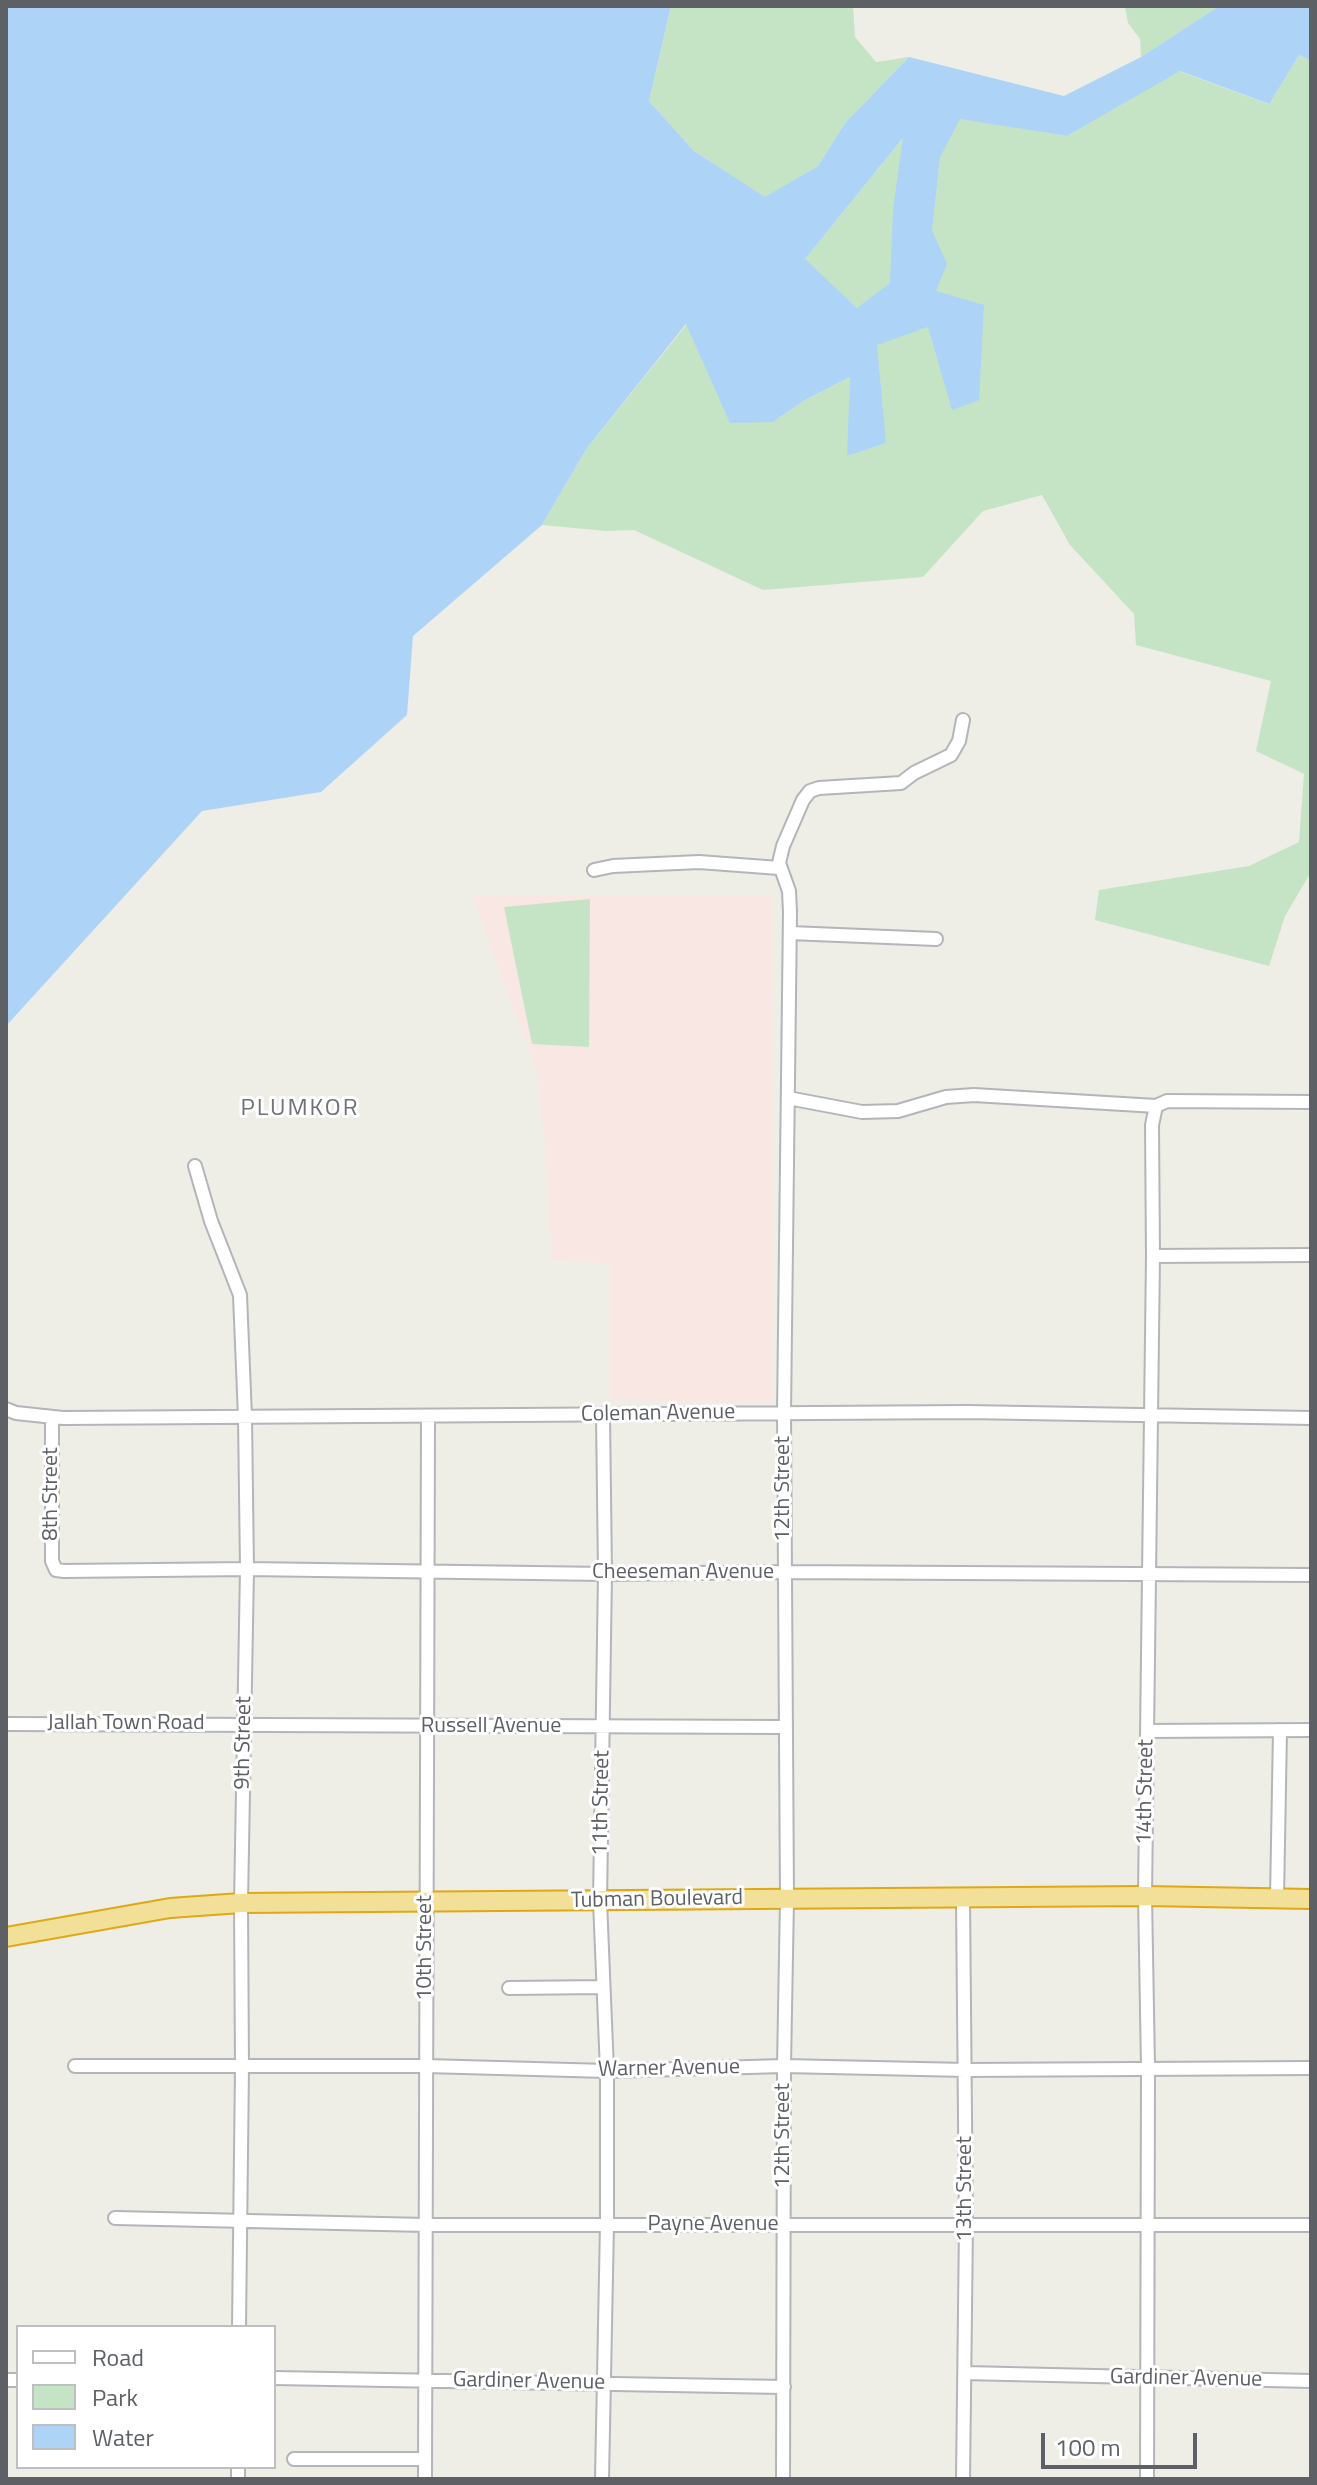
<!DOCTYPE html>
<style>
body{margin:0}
#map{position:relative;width:1317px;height:2485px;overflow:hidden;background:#eeede6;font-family:"Titillium Web",sans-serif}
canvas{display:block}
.frame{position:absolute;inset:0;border:8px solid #5d6065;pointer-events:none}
.legend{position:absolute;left:16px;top:2325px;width:260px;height:144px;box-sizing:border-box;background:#fff;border:2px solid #bebfc1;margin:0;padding:10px 14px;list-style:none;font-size:24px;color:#5d6065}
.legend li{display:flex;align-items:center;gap:16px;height:40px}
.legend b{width:40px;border:2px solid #bebfc1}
.scale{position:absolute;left:1041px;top:2433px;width:156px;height:36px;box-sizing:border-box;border:4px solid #5d6065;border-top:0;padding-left:10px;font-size:24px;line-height:28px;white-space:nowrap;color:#5d6065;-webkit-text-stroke:6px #fff;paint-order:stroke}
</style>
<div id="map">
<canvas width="1317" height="2485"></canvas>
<div class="frame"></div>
<ul class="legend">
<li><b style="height:10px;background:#fff"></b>Road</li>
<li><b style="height:22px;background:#c5e4c6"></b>Park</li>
<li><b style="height:22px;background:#add4f7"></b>Water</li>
</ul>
<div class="scale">100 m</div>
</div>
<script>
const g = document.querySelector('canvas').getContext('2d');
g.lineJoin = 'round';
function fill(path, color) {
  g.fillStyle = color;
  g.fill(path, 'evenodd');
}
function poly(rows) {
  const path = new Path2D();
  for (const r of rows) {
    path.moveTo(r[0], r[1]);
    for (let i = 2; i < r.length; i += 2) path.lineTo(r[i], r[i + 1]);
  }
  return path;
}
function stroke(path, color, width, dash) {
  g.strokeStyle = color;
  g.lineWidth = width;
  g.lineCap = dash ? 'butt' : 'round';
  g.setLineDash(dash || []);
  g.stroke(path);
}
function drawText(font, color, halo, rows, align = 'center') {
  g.font = font + ' "Titillium Web",sans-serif';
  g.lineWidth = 6;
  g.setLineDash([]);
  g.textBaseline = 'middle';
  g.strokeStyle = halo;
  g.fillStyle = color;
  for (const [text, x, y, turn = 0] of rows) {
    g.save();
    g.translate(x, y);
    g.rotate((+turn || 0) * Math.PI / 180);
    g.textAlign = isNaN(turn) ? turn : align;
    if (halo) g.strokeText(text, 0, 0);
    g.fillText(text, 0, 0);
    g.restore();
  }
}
fill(poly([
 [472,896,771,896,773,1402,610,1400,610,1264,552,1260,545,1147,536,1069]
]), '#f9e7e4');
fill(poly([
 [671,6,853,6,855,37,876,62,909,57,845,123,818,166,765,198,694,151,649,101],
 [1122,6,1219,6,1141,57,1140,39,1128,23,1125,7],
 [1299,55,1311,61,1311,872,1285,916,1269,966,1095,920,1099,890,1249,866,1299,842,1304,774,1256,751,1271,681,1136,645,1134,614,1070,545,1042,495,983,511,923,577,763,590,634,530,606,531,542,525,587,448,687,324,773,422,805,400,850,377,848,455,886,443,857,308,804,260,904,137,960,118,1067,136,1179,71,1268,104],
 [590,899,589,1047,532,1044,504,907]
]), '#c5e4c6');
fill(poly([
 [6,6,671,6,649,101,694,151,765,197,818,166,845,123,909,57,1064,96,1141,57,1219,6,1311,6,1311,61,1299,55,1269,104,1180,71,1067,136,960,119,940,157,932,230,947,264,936,291,984,305,979,400,952,410,928,327,877,345,886,443,847,456,850,377,805,400,773,422,730,423,686,324,587,448,542,525,413,636,407,715,321,792,202,811,6,1026],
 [903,138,893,209,890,283,857,308,805,259]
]), '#add4f7');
const minor = poly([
 [594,870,613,866,699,862,779,868],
 [790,933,936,939],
 [788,1098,862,1112,898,1111,946,1097,974,1095,1156,1106,1167,1101,1311,1102],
 [195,1166,211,1221,240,1295,245,1417,247,1569,241,1903,242,2067,239,2327],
 [1153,1256,1311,1255],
 [6,1409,16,1413,63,1418,967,1412,1311,1418],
 [52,1417,52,1561,56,1570,64,1571,247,1569,605,1574,784,1572,1311,1575],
 [6,1724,785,1727],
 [1147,1731,1311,1730],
 [1277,1898,1280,1730],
 [963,1899,966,2225,963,2479],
 [509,1988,603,1987],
 [75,2066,426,2066,607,2071,784,2066,966,2070,1311,2068],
 [115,2218,426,2225,1311,2225],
 [965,2373,1311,2381],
 [274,2378,784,2387],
 [6,2380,18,2380],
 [294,2459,425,2459],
 [238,2479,238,2467],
 [425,2479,428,1417],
 [602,2479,607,2224,607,2071,600,1901,605,1574,603,1415],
 [783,2479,784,2066,787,1899,784,1413,790,912,789,891,779,863,783,846,803,800,810,791,819,788,901,783,914,773,951,755,959,741,963,720],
 [1147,2479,1148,2067,1145,1896,1153,1256,1152,1125,1156,1106]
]);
const highway = poly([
 [6,1937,170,1908,241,1903,1145,1896,1311,1899]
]);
stroke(minor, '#b3b5b9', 16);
stroke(highway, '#dfa815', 22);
stroke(minor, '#fff', 12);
stroke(highway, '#f3e098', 18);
drawText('22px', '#5d6065', '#fff', [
 ["Coleman Avenue",658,1414,-1],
 ["12th Street",784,1489,-90],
 ["8th Street",52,1494,-90],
 ["Cheeseman Avenue",683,1573],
 ["Jallah Town Road",126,1724],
 ["Russell Avenue",491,1727],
 ["9th Street",244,1743,-89],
 ["14th Street",1146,1792,-89],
 ["11th Street",602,1803,-89],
 ["Tubman Boulevard",657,1900,-1],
 ["10th Street",426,1948,-90],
 ["Warner Avenue",669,2069,-1],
 ["12th Street",784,2136,-90],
 ["13th Street",966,2189,-90],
 ["Payne Avenue",713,2225],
 ["Gardiner Avenue",1186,2379,1],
 ["Gardiner Avenue",529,2382,1]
]);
g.letterSpacing = '2px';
drawText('24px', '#6f7277', '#fff', [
 ["PLUMKOR",300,1109]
]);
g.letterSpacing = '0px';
</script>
